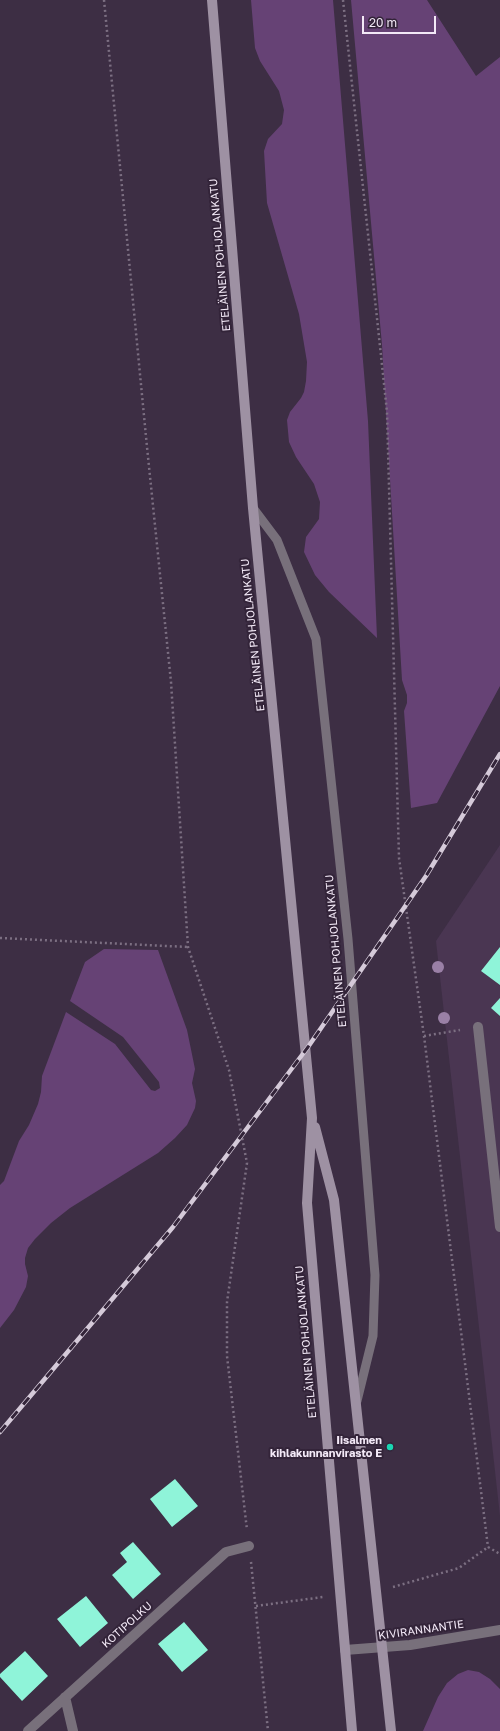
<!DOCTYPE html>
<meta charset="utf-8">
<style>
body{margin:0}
#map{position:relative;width:500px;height:1731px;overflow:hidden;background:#3d2e44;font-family:"Golos Text",sans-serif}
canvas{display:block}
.scale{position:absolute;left:362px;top:16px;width:74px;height:18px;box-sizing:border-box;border:2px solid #f3e9f7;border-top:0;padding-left:5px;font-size:12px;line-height:14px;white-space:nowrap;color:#f3e9f7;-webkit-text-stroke:3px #332439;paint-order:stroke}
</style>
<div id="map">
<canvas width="500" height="1731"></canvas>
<div class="scale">20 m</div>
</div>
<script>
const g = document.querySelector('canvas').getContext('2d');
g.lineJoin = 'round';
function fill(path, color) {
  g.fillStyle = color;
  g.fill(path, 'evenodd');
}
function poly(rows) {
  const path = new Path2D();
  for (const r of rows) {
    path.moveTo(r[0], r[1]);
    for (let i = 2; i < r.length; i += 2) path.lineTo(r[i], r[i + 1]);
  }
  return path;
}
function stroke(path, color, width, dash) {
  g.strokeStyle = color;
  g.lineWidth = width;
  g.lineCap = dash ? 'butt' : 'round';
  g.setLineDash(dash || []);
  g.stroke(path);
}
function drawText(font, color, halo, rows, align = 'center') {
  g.font = font + ' "Golos Text",sans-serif';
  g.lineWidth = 4;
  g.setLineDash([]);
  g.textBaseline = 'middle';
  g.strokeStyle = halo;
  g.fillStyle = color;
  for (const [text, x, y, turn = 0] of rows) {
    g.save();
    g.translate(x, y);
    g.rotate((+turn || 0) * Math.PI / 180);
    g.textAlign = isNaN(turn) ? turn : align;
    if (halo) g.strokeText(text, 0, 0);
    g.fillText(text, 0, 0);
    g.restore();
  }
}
fill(poly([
 [500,845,500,1516,436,941]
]), '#4a3652');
fill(poly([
 [251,0,333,0,368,421,377,638,329,592,315,575,304,552,306,537,319,519,320,502,314,484,296,457,289,442,287,420,290,412,301,398,304,392,306,381,307,362,299,314,267,203,264,151,268,139,282,124,284,110,279,91,260,61,255,48],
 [351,0,427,0,476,76,500,57,500,686,437,803,411,808,404,711,407,703,407,695,402,680,382,345],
 [104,949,158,950,187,1030,195,1069,192,1083,196,1101,195,1108,187,1125,175,1138,158,1153,70,1208,51,1223,35,1239,28,1248,25,1258,25,1264,28,1276,26,1287,14,1310,0,1328,0,1185,4,1181,19,1141,29,1125,38,1104,41,1092,42,1076,66,1012,115,1044,151,1090,155,1091,160,1088,159,1082,123,1037,70,1001,85,962],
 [468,1670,479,1672,490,1679,500,1689,500,1731,423,1731,438,1697,447,1683,458,1674]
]), '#664275');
fill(poly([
 [500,947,500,985,481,971],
 [500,998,500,1016,491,1008],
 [175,1479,198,1506,172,1527,150,1499],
 [133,1542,161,1574,133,1599,112,1575,127,1562,120,1553],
 [86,1596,108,1623,80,1647,57,1619],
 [184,1622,208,1650,182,1672,158,1644],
 [25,1651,48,1676,22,1701,0,1677,0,1674]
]), '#8ff4d9');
stroke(poly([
 [104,0,147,447,171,682,188,947,229,1070,247,1163,227,1302,227,1356,247,1530],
 [343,0,387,412,399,858,424,1036,488,1547],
 [0,938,188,947],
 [424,1036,460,1030],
 [488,1547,500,1554],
 [251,1562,268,1731],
 [393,1587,459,1568,488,1547],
 [256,1606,323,1597]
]), '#7c6f82', 2.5, [2, 3]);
stroke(poly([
 [253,508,277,540,316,639,348,939,375,1275,373,1336,357,1401]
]), '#78707b', 9);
stroke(poly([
 [478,1027,500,1227],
 [345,1650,410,1645,500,1630],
 [65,1697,73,1731],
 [28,1731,226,1552,249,1546]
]), '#78707b', 10);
stroke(poly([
 [212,0,253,508,312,1118,307,1203,352,1731],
 [315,1127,334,1200,391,1731]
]), '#9e91a3', 10);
const rail = poly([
 [0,1432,173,1227,308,1047,426,876,500,754]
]);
stroke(rail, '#d5cad9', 4.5);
stroke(rail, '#332439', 3, [9]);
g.fillStyle = '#9a80a6';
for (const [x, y] of [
 [438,967],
 [444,1018]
]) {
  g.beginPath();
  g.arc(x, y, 6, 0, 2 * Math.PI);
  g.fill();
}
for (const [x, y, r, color] of [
 [390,1447,4,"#1ad5b2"]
]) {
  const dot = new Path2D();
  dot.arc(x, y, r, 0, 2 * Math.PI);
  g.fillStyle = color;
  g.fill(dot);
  stroke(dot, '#332439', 1.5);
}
drawText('11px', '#f3e9f7', '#332439', [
 ["ETELÄINEN POHJOLANKATU",220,255,-95],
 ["ETELÄINEN POHJOLANKATU",253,635,-96],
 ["ETELÄINEN POHJOLANKATU",336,951,-95],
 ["ETELÄINEN POHJOLANKATU",306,1342,-95],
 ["KOTIPOLKU",127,1625,-42],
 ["KIVIRANNANTIE",421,1630,-8]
]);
drawText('bold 11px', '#f3e9f7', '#332439', [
 ["Iisalmen",382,1441],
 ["kihlakunnanvirasto E",382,1454]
], 'right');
</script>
